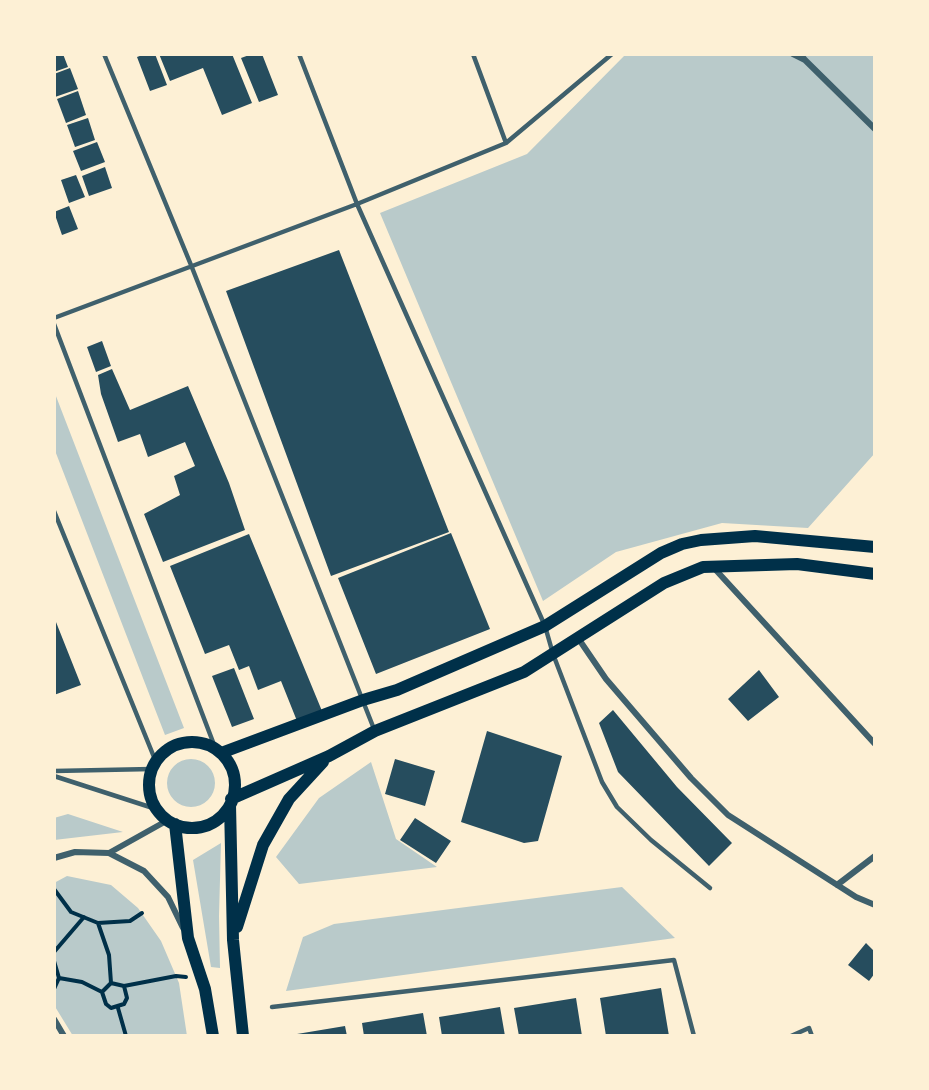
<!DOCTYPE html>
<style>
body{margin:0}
#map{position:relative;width:929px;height:1090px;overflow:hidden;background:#fdf0d5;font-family:Quicksand,sans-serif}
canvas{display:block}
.frame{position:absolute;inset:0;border:56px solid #fdf0d5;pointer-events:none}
</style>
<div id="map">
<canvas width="929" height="1090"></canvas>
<div class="frame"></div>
</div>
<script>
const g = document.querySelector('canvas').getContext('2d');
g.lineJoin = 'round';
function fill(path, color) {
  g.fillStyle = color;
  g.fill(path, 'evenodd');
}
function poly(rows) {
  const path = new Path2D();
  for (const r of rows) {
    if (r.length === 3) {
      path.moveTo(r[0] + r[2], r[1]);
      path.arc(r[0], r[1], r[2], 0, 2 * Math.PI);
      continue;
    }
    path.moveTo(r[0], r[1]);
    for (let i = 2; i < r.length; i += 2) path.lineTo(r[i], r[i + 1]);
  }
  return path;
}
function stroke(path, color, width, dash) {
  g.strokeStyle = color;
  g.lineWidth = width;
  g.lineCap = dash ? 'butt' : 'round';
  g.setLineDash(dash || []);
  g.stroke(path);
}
fill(poly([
 [626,54,875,54,875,453,808,528,722,523,616,552,543,601,380,213,527,154],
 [54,391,184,728,165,735,54,448],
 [191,783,24],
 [371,762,396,839,437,867,299,884,276,857,319,798],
 [68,814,123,832,54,840,54,818],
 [221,843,219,916,220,968,211,967,193,860],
 [67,876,111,885,138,908,161,941,179,983,187,1036,73,1036,54,1005,54,883],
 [622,887,675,938,286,991,303,937,334,924]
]), '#b9caca');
fill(poly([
 [54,54,63,54,68,67,54,72],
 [145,54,155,54,167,85,150,91,137,57],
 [159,54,232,54,252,103,222,115,203,68,170,81],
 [252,54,262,54,278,95,259,102,241,58],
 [70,68,78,89,55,97,54,74],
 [78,91,86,115,66,123,57,99],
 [88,118,95,140,75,147,67,125],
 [97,142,105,162,81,171,73,151],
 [105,167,112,188,89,196,82,176],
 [76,175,85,197,69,203,61,180],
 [69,206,78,229,62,235,54,212],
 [339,250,449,532,331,576,226,291],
 [102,341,111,366,96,372,87,347],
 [112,369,130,410,188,386,229,483,245,530,163,562,144,514,180,495,174,476,195,466,185,442,148,457,140,434,118,442,101,394,98,375],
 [451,533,490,629,376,674,338,578],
 [249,534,322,711,297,721,281,681,258,690,249,666,239,670,229,645,205,654,170,566],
 [54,617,81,685,54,695],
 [234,668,254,719,232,727,212,676],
 [759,670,779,697,748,721,728,699],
 [613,710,677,787,732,843,709,866,618,772,599,723],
 [487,731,562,756,538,841,524,843,461,822],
 [395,759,435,771,425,806,385,794],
 [415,818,451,841,436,863,400,840],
 [866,943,875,952,875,973,869,981,848,965],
 [661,988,669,1036,606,1036,600,998],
 [576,998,582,1036,519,1036,514,1008],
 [500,1007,505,1036,442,1036,439,1017],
 [423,1013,427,1036,364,1036,362,1023],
 [345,1026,347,1036,291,1036,291,1035]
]), '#264d5e');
stroke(poly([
 [54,889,71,912,98,923,130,921,142,913],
 [98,923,109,955,111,983],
 [54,952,84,917],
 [54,961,59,978,54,989],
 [59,978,82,982,102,992],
 [124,986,127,998,124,1004,111,1008,106,1004,102,992,111,983,124,986,176,976,186,977],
 [118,1008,126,1036]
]), '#003049', 4);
stroke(poly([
 [104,54,191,265,374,729],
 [299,54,357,204,545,626,553,654,602,782,617,807,651,840,710,888],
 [473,54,506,143],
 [54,318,357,204,506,143,612,54],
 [54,324,216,750],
 [54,511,156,762],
 [54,771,152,769],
 [54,776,156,809],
 [272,1007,674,960,694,1036],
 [791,1036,809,1028,812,1036]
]), '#3f606c', 4.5);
stroke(poly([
 [793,54,805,60,800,54],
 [805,60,875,129],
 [714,568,875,744],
 [578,638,606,679,691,778,728,815,856,897,875,905],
 [109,853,168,820],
 [54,858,75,852,109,853,144,871,168,897,183,928],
 [837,885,875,856],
 [54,1019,64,1036]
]), '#3f606c', 6);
stroke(poly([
 [192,785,43],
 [221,753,363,700,397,690,545,626,661,553,682,544,701,540,755,536,875,547],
 [231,799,329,756,375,731,524,672,664,583,703,567,797,564,875,574],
 [230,805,233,940,243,1036],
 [175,824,188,938,205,989,213,1036],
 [237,927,263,845,289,799,323,762]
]), '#003049', 12);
</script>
